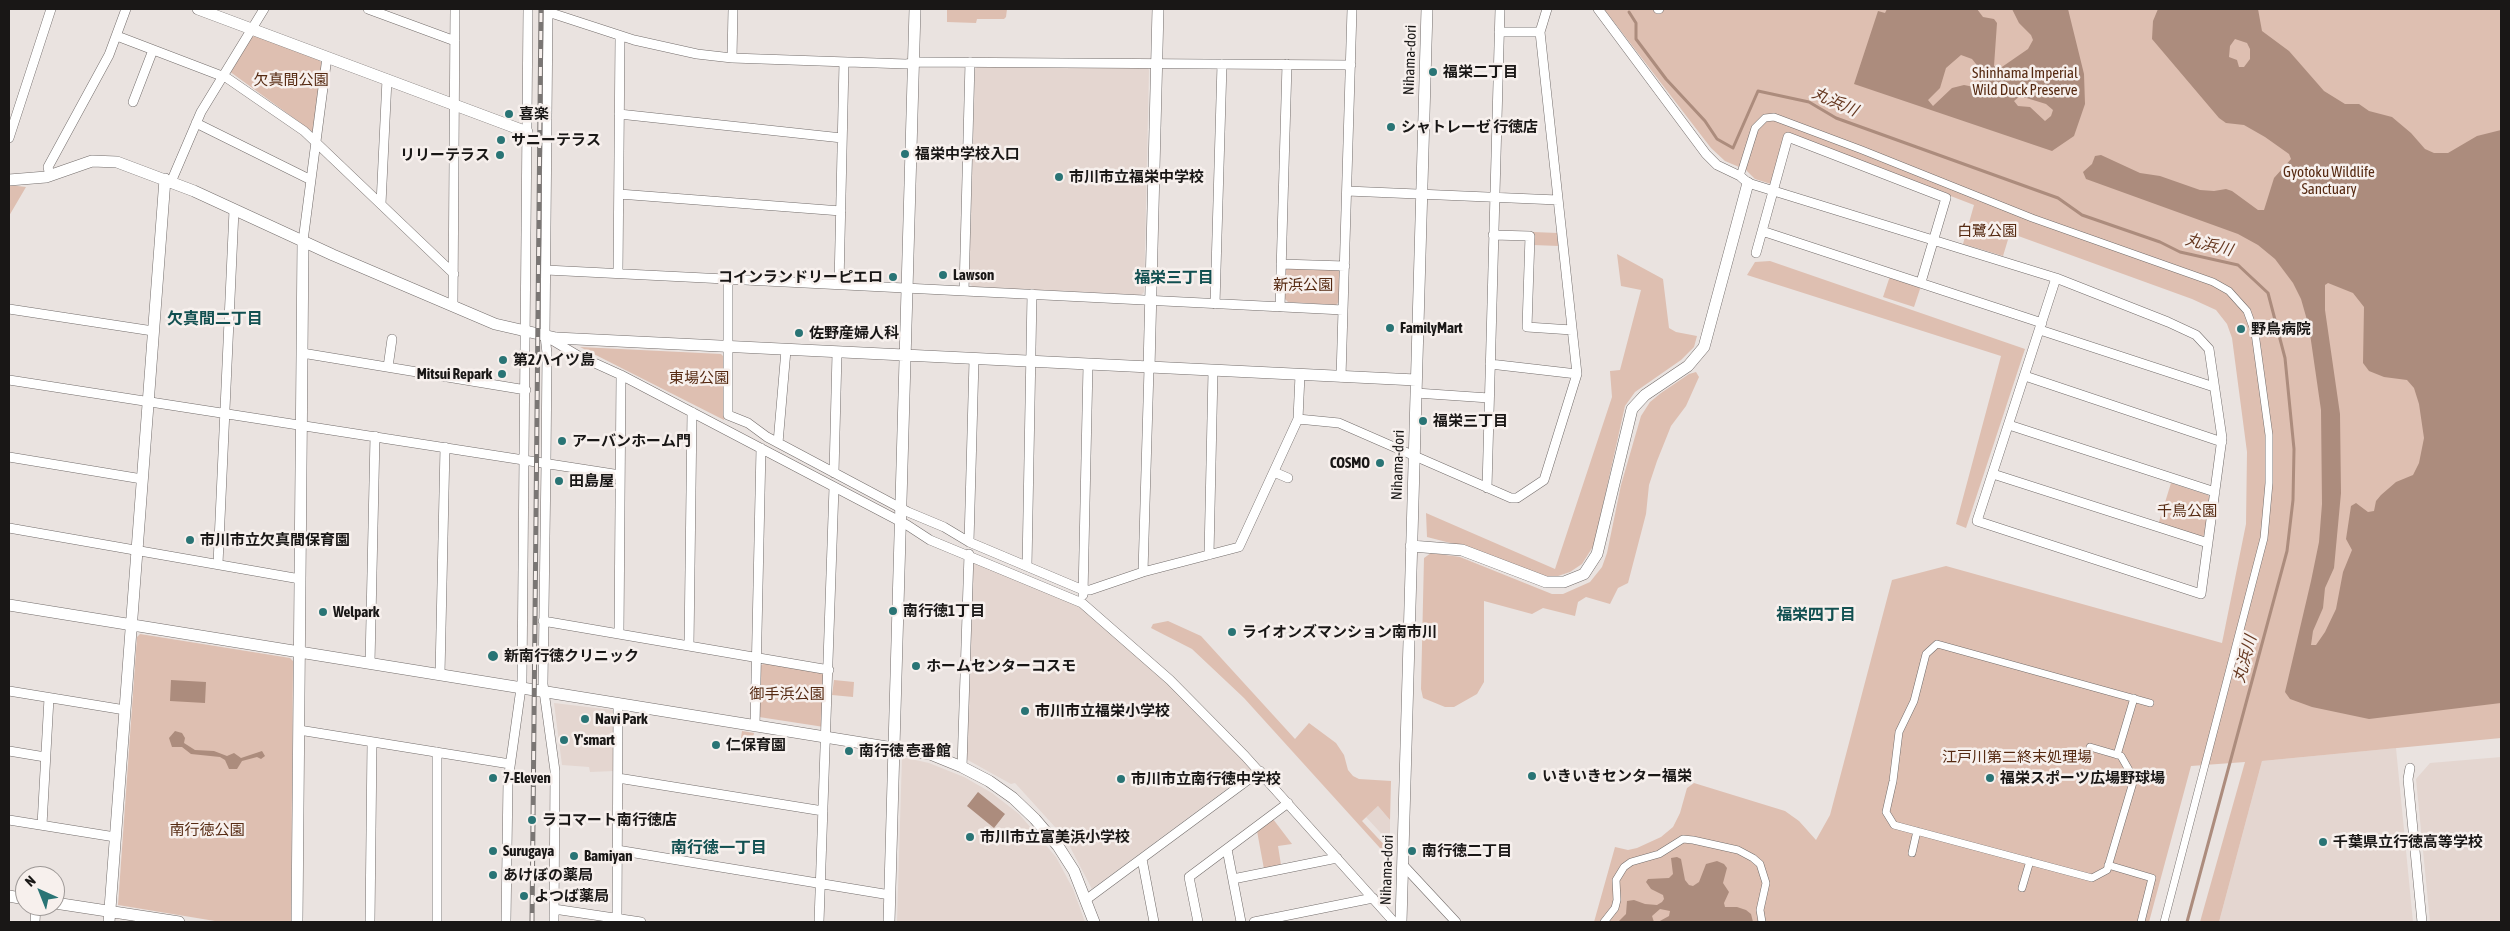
<!DOCTYPE html>
<meta charset="utf-8">
<style>
body{margin:0}
#map{position:relative;width:2510px;height:931px;overflow:hidden;background:#eae3e0;font-family:"Asap Condensed",sans-serif}
canvas{display:block}
.frame{position:absolute;inset:0;border:10px solid #191716;pointer-events:none}
.north{position:absolute;left:15px;top:866px;width:50px;height:50px;box-sizing:border-box;background:#f7f0ed;border:1px solid #9e9997;border-radius:50%;rotate:316deg;font-size:14px;font-weight:700;line-height:20px;text-align:center;color:#191716}
.north::after{content:'';display:block;margin:auto;width:18px;height:22px;background:#297475;clip-path:polygon(50% 0,100% 100%,50% 72%,0 100%)}
</style>
<div id="map">
<canvas width="2510" height="931"></canvas>
<div class="frame"></div>
<div class="north">N</div>
</div>
<script>
const g = document.querySelector('canvas').getContext('2d');
g.lineJoin = 'round';
function fill(path, color) {
  g.fillStyle = color;
  g.fill(path, 'evenodd');
}
function poly(rows) {
  const path = new Path2D();
  for (const r of rows) {
    path.moveTo(r[0], r[1]);
    for (let i = 2; i < r.length; i += 2) path.lineTo(r[i], r[i + 1]);
  }
  return path;
}
function stroke(path, color, width, dash) {
  g.strokeStyle = color;
  g.lineWidth = width;
  g.lineCap = dash ? 'butt' : 'round';
  g.setLineDash(dash || []);
  g.stroke(path);
}
function drawText(font, color, halo, rows, align = 'center') {
  g.font = font + ' "Asap Condensed","Noto Sans JP",sans-serif';
  g.lineWidth = 5;
  g.setLineDash([]);
  g.textBaseline = 'middle';
  g.strokeStyle = halo;
  g.fillStyle = color;
  for (const [text, x, y, turn = 0] of rows) {
    g.save();
    g.translate(x, y);
    g.rotate((+turn || 0) * Math.PI / 180);
    g.textAlign = isNaN(turn) ? turn : align;
    if (halo) g.strokeText(text, 0, 0);
    g.fillText(text, 0, 0);
    g.restore();
  }
}
fill(poly([
 [978,66,1147,67,1149,70,1144,292,1141,295,973,287,969,283,975,69],
 [977,561,1079,605,1168,683,1252,768,1251,771,1092,889,1069,845,1071,842,1059,827,1055,827,1015,783,1011,784,966,759,973,564],
 [554,703,613,710,615,771,590,772,589,767,562,765],
 [2396,748,2413,922,2219,922,2262,761],
 [902,757,929,763,964,777,992,793,1019,814,1056,857,1073,889,1085,922,897,922],
 [2501,757,2501,922,2430,922,2416,779,2430,763],
 [1378,806,1390,820,1390,843,1366,817]
]), '#e4d6d0');
fill(poly([
 [947,9,1007,9,1006,17,1004,19,977,19,976,23,947,22],
 [1604,9,2501,9,2501,738,2262,761,2219,922,2200,922,2245,762,2191,766,2149,922,1594,922,1615,847,1628,850,1637,848,1661,837,1673,827,1680,813,1687,788,1694,783,1785,811,1799,821,1816,840,1830,815,1892,580,1946,566,2222,643,2246,524,2247,452,2232,338,2227,324,2216,310,2192,299,2010,233,2003,256,1963,244,1974,205,1787,133,1771,184,1755,179,1746,170,1725,161,1711,148],
 [255,36,319,60,322,63,313,132,229,71,250,37],
 [9,185,26,187,9,216],
 [1533,232,1558,233,1559,246,1533,245],
 [1617,254,1663,279,1669,328,1676,332,1697,336,1694,347,1681,360,1635,392,1625,406,1594,545,1582,564,1570,572,1555,577,1544,576,1474,549,1427,537,1426,513,1555,569,1612,397,1610,371,1620,370,1641,290,1621,286],
 [1770,261,2025,349,1966,528,1956,524,2001,356,1747,275,1755,262],
 [1288,267,1337,268,1340,271,1339,302,1336,305,1288,302,1284,298,1285,269],
 [1890,276,1921,286,1914,307,1883,297],
 [580,347,721,354,723,356,724,420],
 [1696,372,1699,377,1686,406,1671,426,1657,461,1649,485,1646,514,1628,583,1618,588,1610,604,1586,597,1578,602,1575,616,1543,608,1532,614,1484,601,1484,682,1477,694,1454,707,1445,707,1423,698,1421,689,1424,558,1431,553,1460,557,1552,594,1563,594,1590,582,1602,567,1607,553,1621,485,1641,416,1650,402,1661,393,1689,374],
 [2171,483,2208,495,2211,499,2206,533,2201,538,2158,525],
 [1168,621,1201,636,1295,739,1309,723,1336,743,1344,755,1348,770,1353,776,1359,779,1391,781,1390,820,1378,806,1362,821,1389,850,1389,858,1244,698,1192,649,1151,628,1153,624],
 [140,634,290,658,293,661,291,922,221,922,118,905,137,637],
 [765,663,822,673,826,677,824,727,759,717,760,666],
 [834,680,854,682,853,697,832,695],
 [742,731,754,733,750,752,739,750],
 [1273,819,1292,844,1278,846,1281,865,1264,869,1257,831]
]), '#debfb1');
fill(poly([
 [1887,9,1977,9,1983,17,1994,19,1997,23,1994,66,1999,69,2028,49,2033,40,2031,35,2019,23,2012,9,2068,9,2084,74,2085,104,2074,136,2052,151,1854,84,1878,11,1885,13],
 [1961,55,1972,59,1976,64,1976,72,1980,83,1974,87,1964,85,1952,88,1933,106,1928,100,1940,88,1946,68],
 [2020,96,2046,104,2053,110,2051,116,2045,121,2030,107,2018,106,2014,101],
 [2158,9,2258,9,2262,31,2289,51,2324,91,2345,104,2359,104,2369,111,2392,117,2411,133,2425,149,2434,153,2448,153,2477,136,2501,130,2501,703,2369,719,2312,707,2290,699,2285,692,2311,581,2319,542,2322,504,2321,410,2309,327,2301,299,2293,283,2275,259,2258,245,2238,234,2086,179,2083,172,2092,164,2095,156,2101,155,2140,173,2160,176,2200,190,2214,191,2226,189,2232,191,2258,210,2264,210,2274,178,2291,159,2289,154,2265,137,2244,125,2226,123,2219,118,2152,39,2153,21],
 [2235,39,2247,43,2250,49,2250,59,2244,67,2239,67,2237,60,2229,57,2230,46],
 [2328,283,2353,293,2364,307,2363,363,2369,371,2384,377,2407,380,2414,388,2419,404,2424,438,2419,463,2413,475,2396,482,2381,495,2376,501,2374,511,2368,512,2356,503,2351,506,2346,539,2352,550,2343,572,2336,609,2325,632,2316,645,2311,645,2313,631,2323,608,2325,588,2334,568,2341,493,2340,414,2325,310,2325,285],
 [171,680,206,682,205,703,170,701],
 [175,731,182,733,185,738,184,743,195,750,214,751,227,756,234,753,241,758,262,751,265,756,261,759,257,757,242,761,237,769,229,769,225,760,220,757,191,754,182,747,172,747,169,738],
 [978,792,1005,814,994,828,967,806],
 [1677,857,1681,859,1685,880,1689,885,1693,886,1699,882,1706,864,1717,861,1724,864,1727,868,1723,883,1729,892,1724,903,1725,907,1737,907,1746,910,1751,914,1753,922,1658,922,1669,916,1670,911,1660,909,1652,916,1654,922,1618,922,1626,914,1627,901,1634,900,1645,904,1657,905,1662,902,1664,899,1663,895,1651,889,1646,882,1648,879,1669,878,1673,874,1671,858]
]), '#ac8c7d');
stroke(poly([
 [1629,12,1636,23,1636,39,1666,79,1705,121,1717,139,1733,148,1758,91,1809,102,1836,118,2058,198,2082,215,2160,242,2180,252,2238,265,2268,293,2285,358,2294,449,2293,500,2287,551,2187,922]
]), '#ac8c7d', 3);
const pedestrian = poly([
 [1740,176,1755,128,1765,118,1774,117,1862,150,2032,218,2213,282,2229,291,2247,311,2255,333,2269,435,2269,483,2264,538,2164,922],
 [2090,747,2121,756,2134,779,2107,870,2092,878,1894,825,1886,812,1893,781,1899,732,1914,701,1926,654,1937,644,2150,703],
 [2117,755,2134,698],
 [1912,853,1917,831],
 [2108,865,2152,878,2141,922],
 [2022,888,2030,861],
 [1604,922,1615,908,1617,900,1616,880,1624,867,1631,862,1659,854,1683,839,1693,840,1738,850,1753,858,1760,864,1766,883,1760,910,1762,922]
]);
const minor = poly([
 [368,9,455,41],
 [548,9,545,336,547,353,546,464,543,684,555,771,554,922],
 [1598,9,1706,154,1717,165,1740,176,1748,183,2056,278,2168,322,2196,335,2209,349,2222,438,2201,594,1977,521,2056,278],
 [1658,9,1659,9],
 [548,12,634,40,697,54,732,58,906,64,920,62,1351,65],
 [1499,32,1540,32],
 [117,36,227,78,304,131,454,274],
 [732,58,733,9],
 [133,102,153,50],
 [619,114,842,138],
 [196,123,311,180],
 [9,138,51,9],
 [50,176,48,167,109,55,126,9],
 [171,182,201,112,264,9],
 [1347,191,1558,200],
 [619,194,841,211],
 [381,204,387,79],
 [1762,231,2042,323],
 [1493,235,1530,236,1527,327,1572,330],
 [303,241,327,57],
 [1756,253,1788,137,1946,198,1921,282],
 [1281,264,1345,266],
 [546,270,1343,310],
 [618,273,620,37],
 [728,279,728,415,748,423,767,437,908,512,944,527,969,542,1083,590,1090,590,1143,572,1239,547,1298,419,1300,375],
 [839,284,844,62],
 [964,291,970,62],
 [1215,304,1222,64],
 [453,306,455,9],
 [1280,307,1287,64],
 [9,309,153,331],
 [2040,330,2214,387],
 [550,339,577,355,621,375,907,525,930,540,1082,603,1170,680,1245,756,1394,922],
 [302,353,526,390],
 [1490,364,1577,374],
 [388,367,392,339],
 [2025,376,2222,442],
 [1341,377,1352,9],
 [9,380,620,475],
 [1416,393,1489,398],
 [1298,419,1339,423,1511,498,1517,498,1544,480,1577,374,1540,32,1547,9],
 [2009,425,2215,492],
 [778,443,786,350],
 [9,457,142,479],
 [1274,472,1288,478],
 [834,473,837,353],
 [1993,474,2208,543],
 [1487,488,1500,9],
 [9,528,300,579],
 [969,542,974,360],
 [1209,555,1213,371],
 [218,564,234,210],
 [1027,566,1032,294],
 [1143,572,1149,368],
 [1083,595,1088,365],
 [543,621,829,670],
 [619,634,621,375],
 [689,646,692,412],
 [370,663,375,436],
 [440,674,445,447],
 [9,691,125,710],
 [755,725,761,448],
 [299,730,510,764],
 [9,751,45,757],
 [437,752,437,922],
 [962,767,969,554],
 [2410,768,2408,779,2422,922],
 [618,778,823,811],
 [9,820,115,837],
 [42,825,49,698],
 [1227,849,1241,922],
 [617,850,890,895],
 [1142,859,1154,922],
 [1403,865,1456,922],
 [1233,879,1337,858],
 [1087,899,1260,771],
 [554,909,641,922],
 [617,918,618,703],
 [35,922,36,906],
 [370,922,372,742],
 [506,922,508,781,522,681,528,9],
 [819,922,834,487],
 [1198,922,1189,877,1288,803],
 [1254,922,1373,898]
]);
const tertiary = poly([
 [198,9,527,132],
 [9,180,46,177,92,161,117,162,194,191,333,255,495,324,556,338,1416,380],
 [1149,368,1158,9],
 [1411,546,1462,550,1546,582,1564,582,1584,574,1597,554,1632,409,1645,395,1688,366,1704,347,1748,183],
 [9,605,930,754,962,767,989,781,1013,798,1035,819,1058,846,1074,871,1094,922],
 [9,896,25,899],
 [55,903,179,922],
 [109,922,165,179],
 [297,922,303,241],
 [889,922,915,9],
 [1401,922,1427,9]
]);
stroke(pedestrian, '#736d6b', 8);
stroke(minor, '#736d6b', 10);
stroke(tertiary, '#736d6b', 12);
stroke(pedestrian, '#fff', 7);
stroke(minor, '#fff', 9);
stroke(tertiary, '#fff', 11);
const rail = poly([
 [532,922,541,9]
]);
stroke(rail, '#7a7674', 5);
stroke(rail, '#f7f0ed', 3, [9]);
for (const [x, y, r, color] of [
 [1433,72,5,"#297475"],
 [509,114,5,"#297475"],
 [1391,127,5,"#297475"],
 [501,140,5,"#297475"],
 [905,154,5,"#297475"],
 [500,155,5,"#297475"],
 [1059,177,5,"#297475"],
 [943,275,5,"#297475"],
 [893,277,5,"#297475"],
 [1390,328,5,"#297475"],
 [2241,329,5,"#297475"],
 [799,333,5,"#297475"],
 [503,360,5,"#297475"],
 [502,374,5,"#297475"],
 [1423,421,5,"#297475"],
 [562,441,5,"#297475"],
 [1380,463,5,"#297475"],
 [559,481,5,"#297475"],
 [190,540,5,"#297475"],
 [893,611,5,"#297475"],
 [323,612,5,"#297475"],
 [1232,632,5,"#297475"],
 [493,656,6,"#297475"],
 [916,666,5,"#297475"],
 [1025,711,5,"#297475"],
 [585,719,5,"#297475"],
 [564,740,5,"#297475"],
 [716,745,5,"#297475"],
 [849,751,5,"#297475"],
 [1532,776,5,"#297475"],
 [493,778,5,"#297475"],
 [1990,778,5,"#297475"],
 [1121,779,5,"#297475"],
 [532,820,5,"#297475"],
 [970,837,5,"#297475"],
 [2323,842,5,"#297475"],
 [493,851,5,"#297475"],
 [1412,851,5,"#297475"],
 [574,856,5,"#297475"],
 [493,875,5,"#297475"],
 [524,896,5,"#297475"]
]) {
  const dot = new Path2D();
  dot.arc(x, y, r, 0, 2 * Math.PI);
  g.fillStyle = color;
  g.fill(dot);
  stroke(dot, '#f7f0ed', 2);
}
drawText('15px', '#191716', '#f7f0ed', [
 ["Nihama-dori",1410,60,-88],
 ["Nihama-dori",1398,465,-88],
 ["Nihama-dori",1387,870,-88]
]);
drawText('bold 15px', '#191716', '#f7f0ed', [
 ["福栄二丁目",1443,72],
 ["喜楽",519,114],
 ["シャトレーゼ 行徳店",1401,127],
 ["サニーテラス",511,140],
 ["福栄中学校入口",915,154],
 ["リリーテラス",490,155,"right"],
 ["市川市立福栄中学校",1069,177],
 ["Lawson",953,275],
 ["コインランドリーピエロ",883,277,"right"],
 ["FamilyMart",1400,328],
 ["野鳥病院",2251,329],
 ["佐野産婦人科",809,333],
 ["第2ハイツ島",513,360],
 ["Mitsui Repark",492,374,"right"],
 ["福栄三丁目",1433,421],
 ["アーバンホーム門",572,441],
 ["COSMO",1370,463,"right"],
 ["田島屋",569,481],
 ["市川市立欠真間保育園",200,540],
 ["南行徳1丁目",903,611],
 ["Welpark",333,612],
 ["ライオンズマンション南市川",1242,632],
 ["新南行徳クリニック",504,656],
 ["ホームセンターコスモ",926,666],
 ["市川市立福栄小学校",1035,711],
 ["Navi Park",595,719],
 ["Y'smart",574,740],
 ["仁保育園",726,745],
 ["南行徳 壱番館",859,751],
 ["いきいきセンター福栄",1542,776],
 ["7-Eleven",503,778],
 ["福栄スポーツ広場野球場",2000,778],
 ["市川市立南行徳中学校",1131,779],
 ["ラコマート南行徳店",542,820],
 ["市川市立富美浜小学校",980,837],
 ["千葉県立行徳高等学校",2333,842],
 ["Surugaya",503,851],
 ["南行徳二丁目",1422,851],
 ["Bamiyan",584,856],
 ["あけぼの薬局",503,875],
 ["よつば薬局",534,896]
], 'left');
drawText('15px', '#562a12', '#f7f0ed', [
 ["Shinhama Imperial",2025,73],
 ["Wild Duck Preserve",2025,90],
 ["欠真間公園",291,80],
 ["Gyotoku Wildlife",2329,172],
 ["Sanctuary",2329,189],
 ["白鷺公園",1987,231],
 ["新浜公園",1303,285],
 ["東場公園",699,378],
 ["千鳥公園",2187,511],
 ["御手浜公園",787,694],
 ["江戸川第二終末処理場",2017,757],
 ["南行徳公園",207,830]
]);
drawText('italic 16px', '#663820', '#f7f0ed', [
 ["丸浜川",1835,102,24],
 ["丸浜川",2209,245,14],
 ["丸浜川",2245,659,-75]
]);
drawText('bold 16px', '#125051', '#f7f0ed', [
 ["福栄三丁目",1174,278],
 ["欠真間二丁目",215,319],
 ["福栄四丁目",1816,615],
 ["南行徳一丁目",719,848]
]);
</script>
